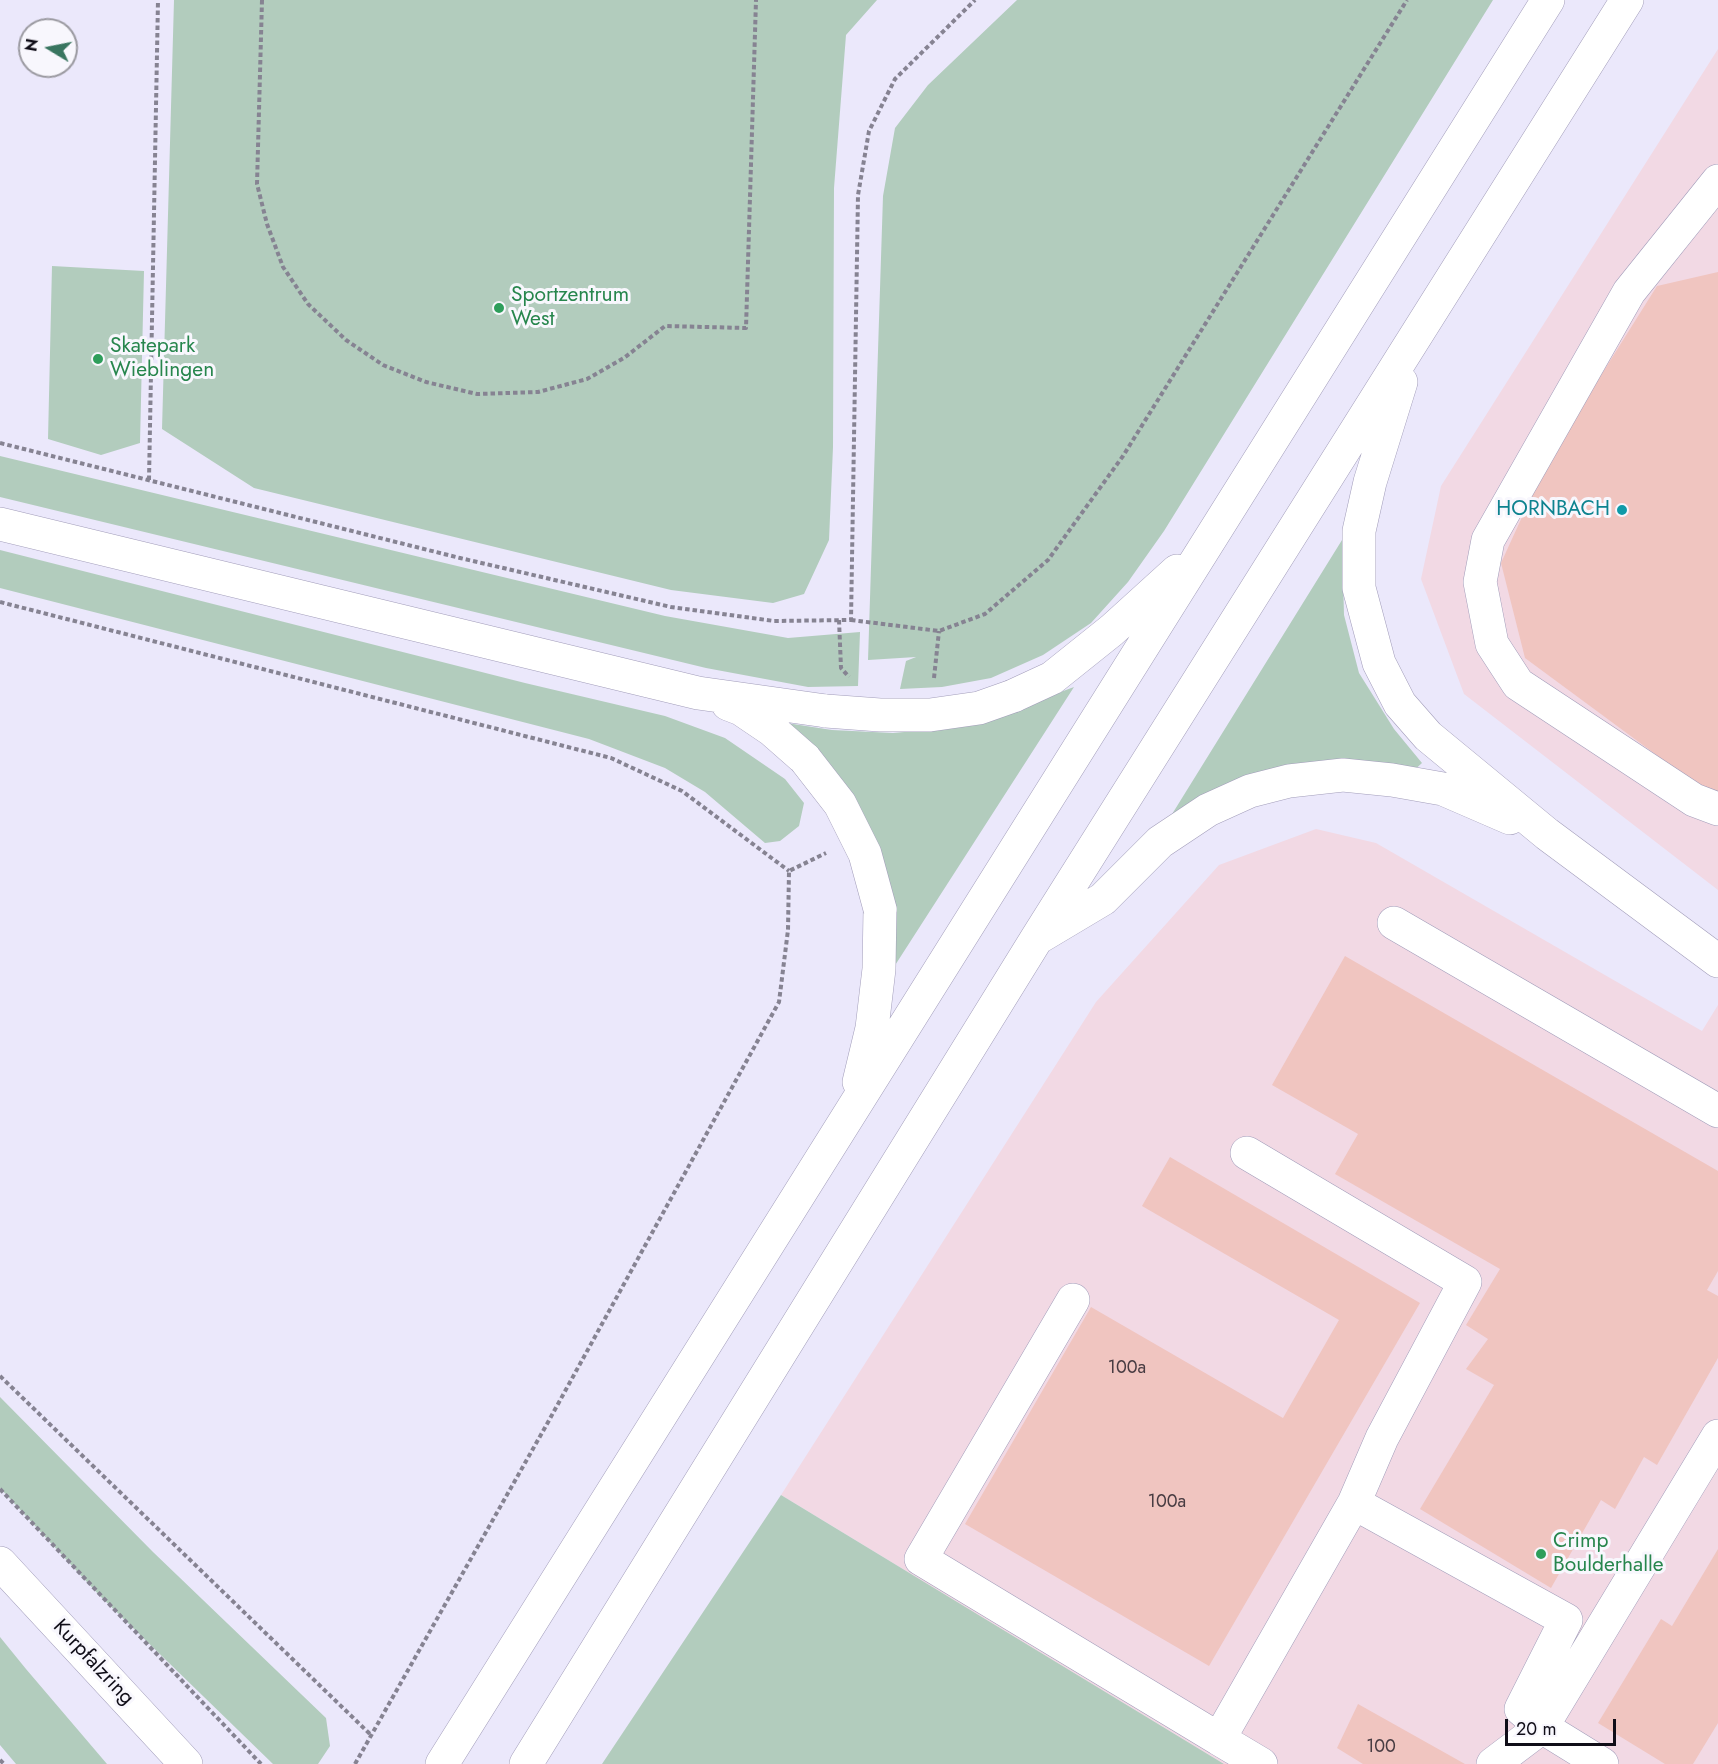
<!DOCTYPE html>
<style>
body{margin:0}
#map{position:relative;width:1718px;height:1764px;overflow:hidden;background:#ebe8fb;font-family:Jost,sans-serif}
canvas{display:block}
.north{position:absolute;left:18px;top:18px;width:60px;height:60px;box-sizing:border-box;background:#f8f7fd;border:2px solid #9b9aa1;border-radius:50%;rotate:280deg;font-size:16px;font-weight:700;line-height:24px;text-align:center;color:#100e18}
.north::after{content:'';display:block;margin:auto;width:21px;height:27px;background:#397560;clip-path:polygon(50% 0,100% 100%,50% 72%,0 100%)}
.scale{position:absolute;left:1505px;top:1719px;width:111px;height:27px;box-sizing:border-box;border:3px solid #100e18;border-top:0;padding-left:8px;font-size:18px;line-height:21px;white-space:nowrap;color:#100e18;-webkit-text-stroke:4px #f8f7fd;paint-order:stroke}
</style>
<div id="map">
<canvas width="1718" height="1764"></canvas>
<div class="north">N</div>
<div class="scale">20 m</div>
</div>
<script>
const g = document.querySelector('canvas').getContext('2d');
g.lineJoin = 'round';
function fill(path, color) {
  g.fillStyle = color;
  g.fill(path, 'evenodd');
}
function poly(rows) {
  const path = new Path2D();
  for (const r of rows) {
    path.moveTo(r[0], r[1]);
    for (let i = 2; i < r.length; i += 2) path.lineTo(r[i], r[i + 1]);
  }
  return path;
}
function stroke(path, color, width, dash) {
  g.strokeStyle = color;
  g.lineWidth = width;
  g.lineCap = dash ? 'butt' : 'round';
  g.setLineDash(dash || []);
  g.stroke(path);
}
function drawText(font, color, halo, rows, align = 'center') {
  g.font = font + ' Jost,sans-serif';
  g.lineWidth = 6;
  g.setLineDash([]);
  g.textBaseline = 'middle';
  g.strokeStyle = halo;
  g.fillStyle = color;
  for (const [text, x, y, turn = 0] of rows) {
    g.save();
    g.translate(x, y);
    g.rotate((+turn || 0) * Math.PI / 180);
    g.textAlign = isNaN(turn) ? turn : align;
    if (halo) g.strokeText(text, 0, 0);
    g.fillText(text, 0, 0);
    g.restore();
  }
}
fill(poly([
 [1718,49,1718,890,1464,694,1421,579,1441,486],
 [1316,829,1376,843,1702,1031,1718,1005,1718,1764,1224,1764,781,1495,1096,1002,1219,865]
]), '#f2d9e4');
fill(poly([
 [174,0,877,0,846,35,834,188,833,447,829,540,804,594,773,603,671,590,254,488,162,429],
 [1017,0,1493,0,1164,531,1128,582,1091,623,1043,655,991,678,942,687,900,689,906,661,916,657,868,660,883,196,895,128,928,85],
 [52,266,144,271,140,443,101,455,48,439],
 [0,456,665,616,788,638,860,632,858,686,808,687,706,668,0,497],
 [1342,540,1344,615,1359,673,1394,729,1422,763,1410,774,1169,819],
 [0,550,525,683,665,716,725,738,785,779,804,803,799,826,780,841,765,843,705,792,665,768,589,739,0,588],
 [1074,687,892,970,891,911,780,722,832,730,893,733,949,728,1007,712],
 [0,1397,153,1552,326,1718,330,1746,318,1764,273,1764,99,1595,0,1488],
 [781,1495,1224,1764,602,1764],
 [0,1637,26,1669,107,1764,16,1764,0,1745]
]), '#b2ccbd');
fill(poly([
 [1718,272,1718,796,1716,799,1525,658,1501,563,1549,458,1657,286],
 [1345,956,1718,1171,1718,1271,1707,1290,1718,1296,1718,1358,1657,1465,1644,1457,1615,1509,1601,1500,1551,1588,1420,1509,1494,1385,1466,1369,1488,1339,1466,1325,1500,1269,1335,1174,1358,1134,1272,1085],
 [1170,1157,1420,1303,1209,1666,965,1524,1091,1307,1283,1418,1339,1320,1142,1206],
 [1718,1549,1718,1723,1693,1764,1665,1764,1598,1723,1661,1619,1672,1626],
 [1358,1704,1465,1764,1363,1764,1337,1748]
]), '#f0c5c0');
const minor = poly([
 [1718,181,1629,292,1488,540,1480,582,1492,644,1518,684,1694,800,1718,809],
 [1394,923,1718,1111],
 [1247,1153,1465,1282,1382,1438,1354,1503],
 [1073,1300,921,1559,1219,1739,1354,1503,1566,1620,1521,1709,1542,1727,1602,1764],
 [1219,1739,1261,1764],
 [1493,1764,1542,1727,1718,1436]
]);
const major = poly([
 [0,1563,186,1764]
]);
const highway = poly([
 [1401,382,1370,482,1359,531,1359,588,1379,663,1400,704,1428,736,1547,834,1718,961],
 [0,524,698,693,826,711],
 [1013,696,1052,678,1112,630,1177,571],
 [728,704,741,709,772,730,805,759],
 [1041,936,1103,899,1160,842,1208,810,1250,791,1289,781,1343,775,1392,780,1443,789,1510,818],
 [859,1082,872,1028,879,969,880,909],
 [442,1764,1548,0],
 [526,1764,1037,938,1627,0]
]);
stroke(minor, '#a29dba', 34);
stroke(major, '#a29dba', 34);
stroke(highway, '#a29dba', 34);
stroke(poly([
 [262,0,257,184,267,224,283,267,308,304,346,340,383,365,426,382,477,394,538,392,587,379,624,358,665,326,746,328,756,0],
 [0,443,460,558,671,607,774,621,851,620,858,195,869,131,895,79,975,0],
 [149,480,158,0],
 [0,602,611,758,682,791,789,871],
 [839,620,841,668,849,677],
 [851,620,939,631,985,614,1048,560,1123,456,1407,0],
 [934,678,939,631],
 [0,1376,372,1736],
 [0,1489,261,1764],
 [0,1760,4,1764],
 [355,1764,547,1424,779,1002,788,930,789,871,826,853]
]), '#868392', 4, [4.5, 3]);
stroke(minor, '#fff', 33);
stroke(major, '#fff', 33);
stroke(highway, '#fff', 33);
const highwayBridge = poly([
 [826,711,880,715,930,715,979,708,1013,696],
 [805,759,840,804,865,854,880,909]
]);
stroke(highwayBridge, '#a29dba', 34, []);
stroke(highwayBridge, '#fff', 33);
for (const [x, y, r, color] of [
 [499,308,6,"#2e9e5b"],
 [98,359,6,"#2e9e5b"],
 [1622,510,6,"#0f9aa8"],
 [1541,1554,6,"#2e9e5b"]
]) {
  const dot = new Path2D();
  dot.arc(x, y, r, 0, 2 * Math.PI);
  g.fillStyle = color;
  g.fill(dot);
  stroke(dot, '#f8f7fd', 2);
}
drawText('18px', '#483c42', null, [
 ["100a",1127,1369],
 ["100a",1167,1503],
 ["100",1381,1748]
]);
drawText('21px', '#27864d', '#f8f7fd', [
 ["Sportzentrum",511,296],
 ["West",511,320],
 ["Skatepark",110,347],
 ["Wieblingen",110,371],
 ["Crimp",1553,1542],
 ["Boulderhalle",1553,1566]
], 'left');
drawText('21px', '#0d838f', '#f8f7fd', [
 ["HORNBACH",1610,510]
], 'right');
drawText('21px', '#100e18', '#f8f7fd', [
 ["Kurpfalzring",93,1663,47]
]);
</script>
